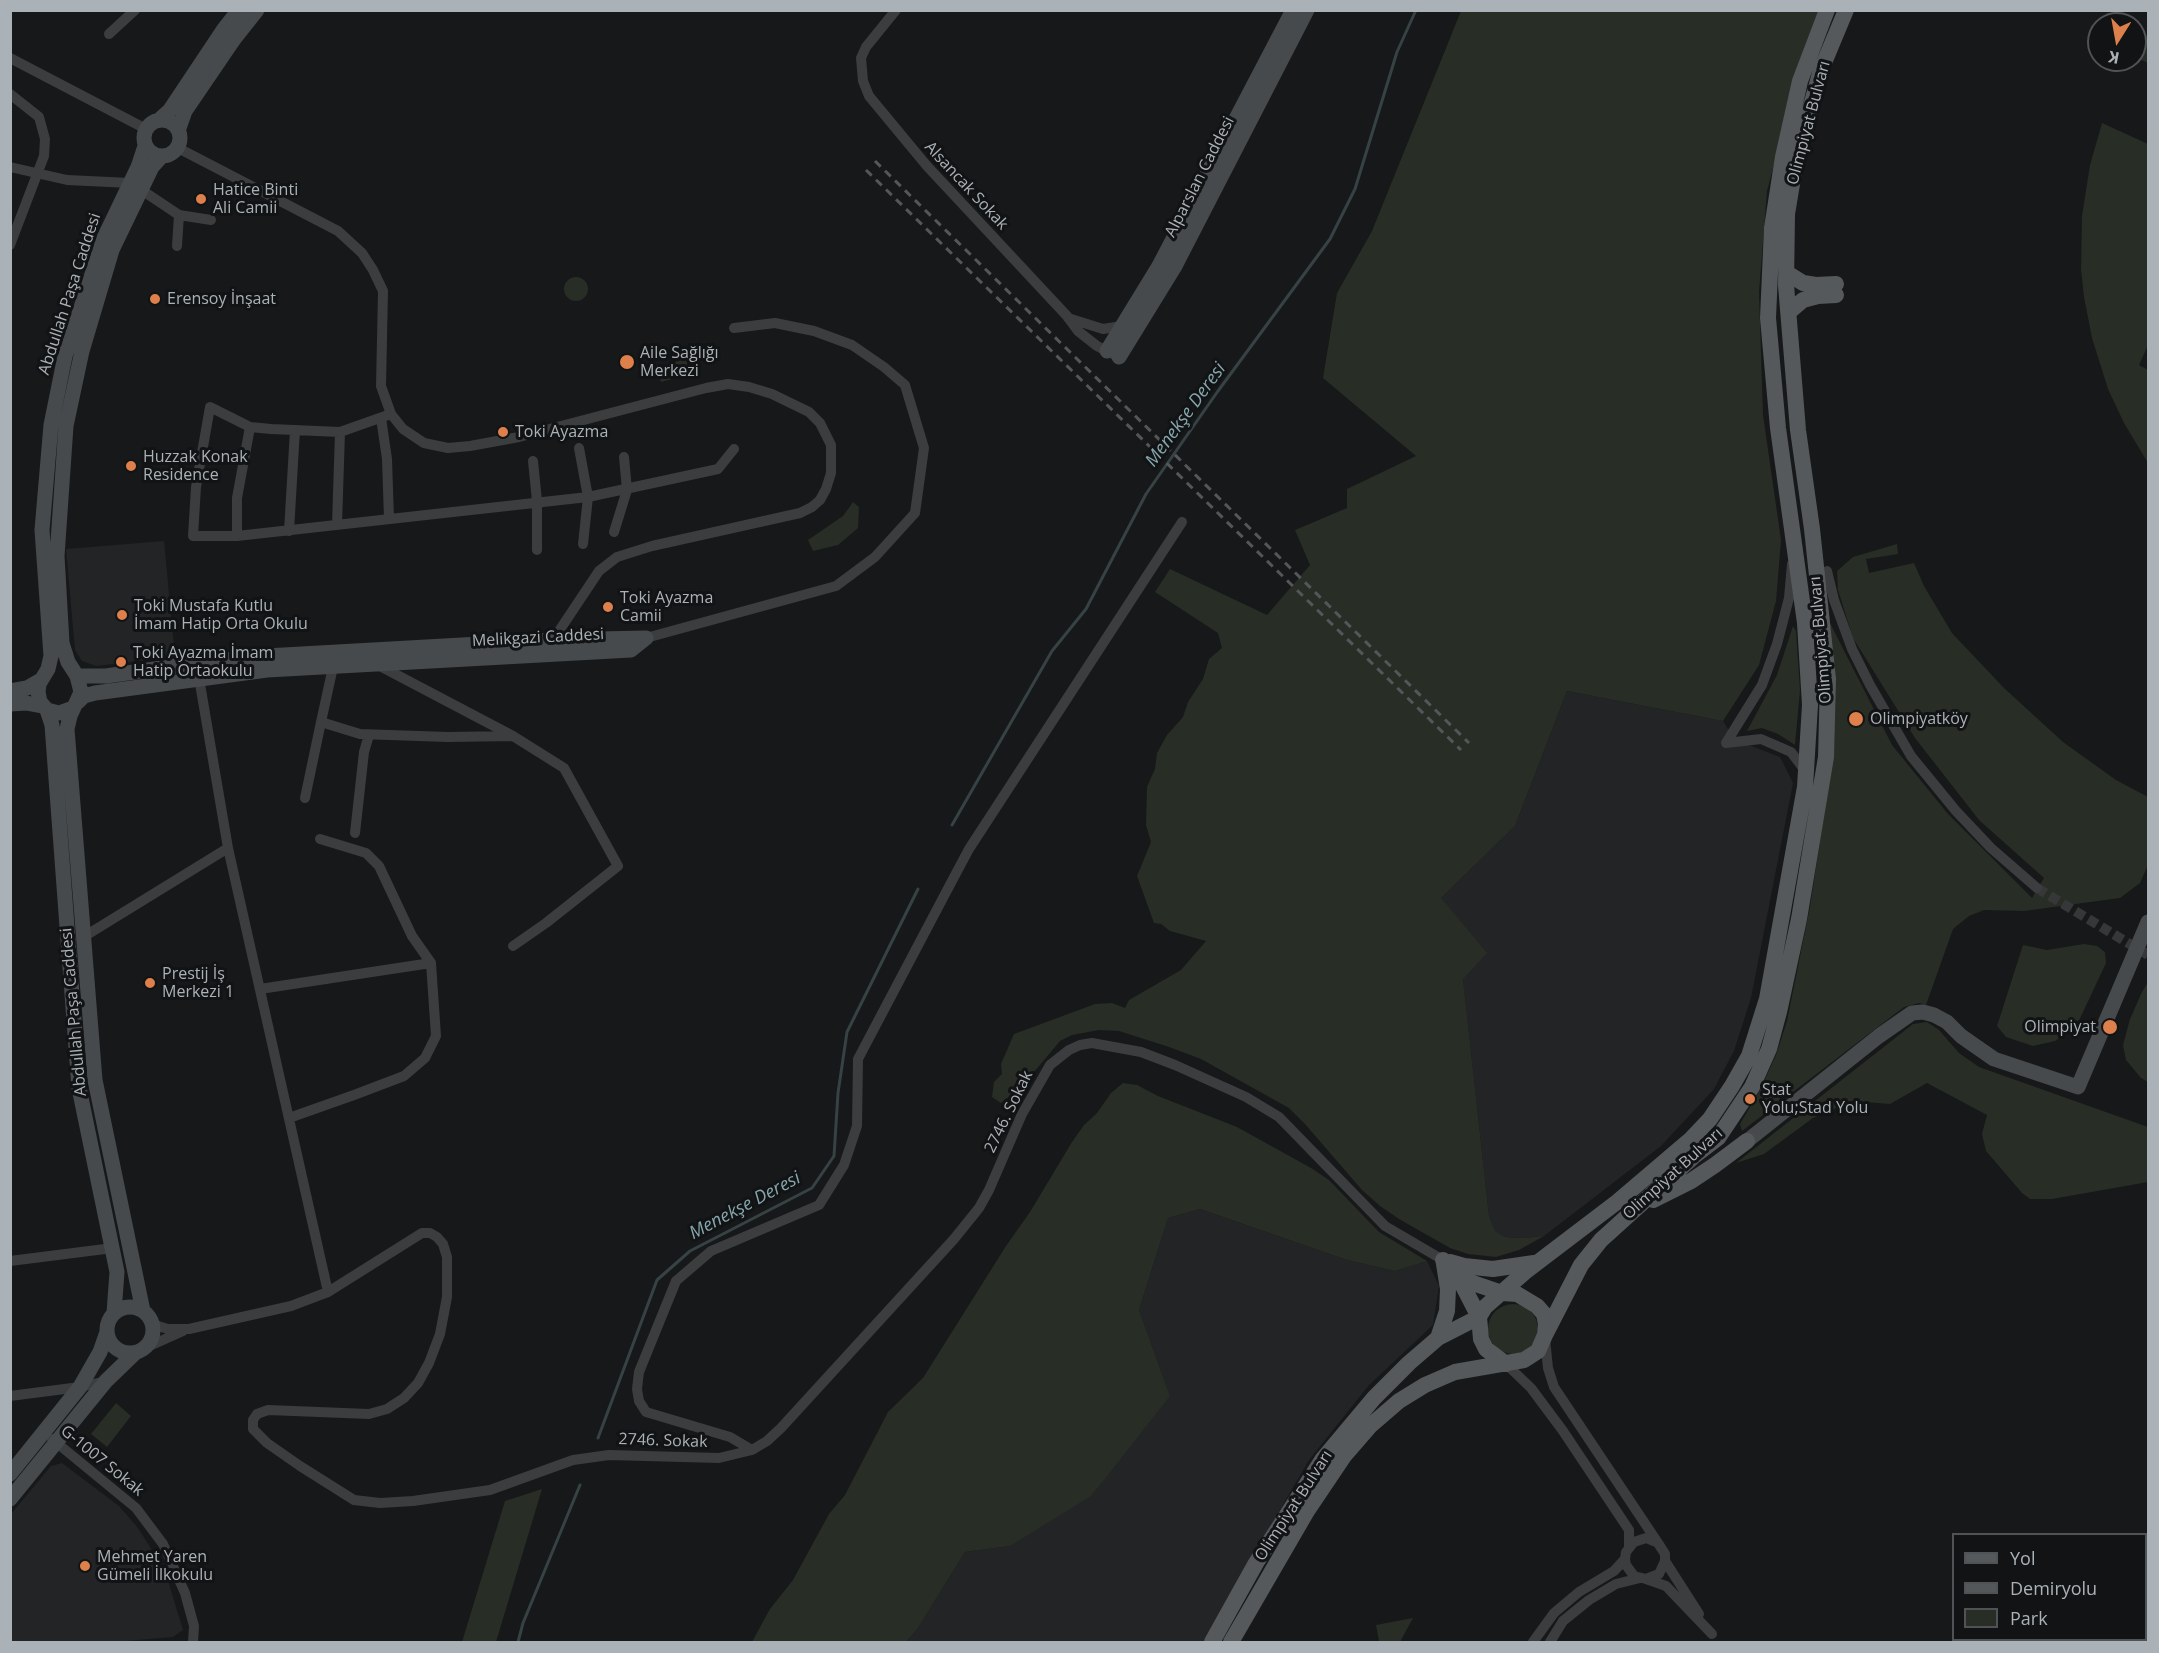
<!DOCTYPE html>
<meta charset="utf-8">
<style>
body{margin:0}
#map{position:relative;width:2159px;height:1653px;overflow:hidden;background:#171819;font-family:"Open Sans",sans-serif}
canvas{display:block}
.frame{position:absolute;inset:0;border:12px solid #abb2b7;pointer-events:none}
.legend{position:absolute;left:1952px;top:1533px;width:195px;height:108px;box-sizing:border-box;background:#121314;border:2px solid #4f5355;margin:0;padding:8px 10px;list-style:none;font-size:18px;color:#abb2b7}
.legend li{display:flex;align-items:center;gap:12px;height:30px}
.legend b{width:30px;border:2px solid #4f5355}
.north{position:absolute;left:2087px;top:12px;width:60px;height:60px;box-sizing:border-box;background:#121314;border:2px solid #4f5355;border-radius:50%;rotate:191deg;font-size:16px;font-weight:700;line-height:24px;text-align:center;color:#abb2b7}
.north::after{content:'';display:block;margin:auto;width:21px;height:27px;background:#dd804b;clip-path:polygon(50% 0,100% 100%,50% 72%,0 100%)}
</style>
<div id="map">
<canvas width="2159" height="1653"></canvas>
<div class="frame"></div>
<ul class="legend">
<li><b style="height:8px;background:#55595c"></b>Yol</li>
<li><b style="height:8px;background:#54575a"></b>Demiryolu</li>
<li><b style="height:16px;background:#282d26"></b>Park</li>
</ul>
<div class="north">K</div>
</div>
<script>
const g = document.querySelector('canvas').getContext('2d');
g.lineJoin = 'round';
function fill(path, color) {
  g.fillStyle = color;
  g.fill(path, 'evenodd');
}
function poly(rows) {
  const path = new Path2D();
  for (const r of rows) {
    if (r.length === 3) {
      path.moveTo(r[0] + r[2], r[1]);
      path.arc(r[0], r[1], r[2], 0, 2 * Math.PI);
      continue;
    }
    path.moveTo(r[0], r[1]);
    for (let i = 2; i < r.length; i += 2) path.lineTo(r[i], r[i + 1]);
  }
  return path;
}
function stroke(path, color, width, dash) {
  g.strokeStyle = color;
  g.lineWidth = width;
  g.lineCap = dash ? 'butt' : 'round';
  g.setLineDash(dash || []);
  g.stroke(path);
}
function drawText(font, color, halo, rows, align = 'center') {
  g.font = font + ' "Open Sans",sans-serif';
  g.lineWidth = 6;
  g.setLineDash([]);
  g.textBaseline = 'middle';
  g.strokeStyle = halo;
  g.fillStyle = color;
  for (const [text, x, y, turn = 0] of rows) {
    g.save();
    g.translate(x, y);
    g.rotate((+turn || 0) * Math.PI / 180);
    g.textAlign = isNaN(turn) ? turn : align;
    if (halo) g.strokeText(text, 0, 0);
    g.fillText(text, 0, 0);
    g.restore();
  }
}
fill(poly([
 [164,541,175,657,96,666,82,661,75,650,66,549],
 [1567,691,1723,721,1731,734,1749,745,1780,757,1793,783,1751,998,1734,1051,1714,1089,1661,1146,1544,1236,1522,1238,1505,1237,1495,1232,1489,1216,1463,979,1441,898,1515,826],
 [1200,1209,1347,1260,1395,1271,1427,1261,1439,1286,1433,1325,1369,1385,1309,1460,1203,1642,906,1642,918,1628,965,1552,1010,1546,1170,1396,1139,1310,1168,1218],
 [62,1463,119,1506,138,1528,150,1547,169,1584,183,1630,173,1637,113,1642,11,1642,11,1514,51,1466]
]), '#232426');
fill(poly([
 [1461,11,1820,11,1788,111,1767,191,1759,292,1763,415,1781,540,1776,601,1759,665,1723,721,1567,691,1515,826,1441,898,1487,953,1463,979,1489,1216,1495,1231,1505,1237,1522,1238,1544,1236,1519,1250,1496,1257,1468,1254,1450,1248,1399,1219,1380,1206,1362,1190,1305,1124,1289,1108,1201,1059,1169,1047,1119,1031,1099,1030,1072,1035,1060,1041,1029,1078,1015,1092,1001,1103,992,1097,994,1082,1002,1074,1001,1064,1014,1034,1095,1004,1112,1003,1125,1008,1129,1000,1181,970,1206,941,1170,931,1161,924,1154,923,1137,876,1151,842,1146,825,1147,787,1155,769,1157,753,1167,735,1183,717,1188,702,1203,679,1209,659,1222,648,1218,633,1155,592,1170,569,1267,615,1310,565,1295,530,1347,508,1347,489,1416,456,1323,378,1337,293,1372,231],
 [2148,33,2148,63,2135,57,2135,54],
 [2102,123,2148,144,2148,345,2139,365,2148,370,2148,463,2124,423,2108,389,2092,338,2084,297,2081,269,2082,216,2090,165],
 [576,289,12],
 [686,359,690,374,661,382,657,367],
 [853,502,859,507,858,528,838,545,813,551,808,540,843,516],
 [1897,544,1898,554,1866,559,1869,573,1914,563,1924,586,1952,633,2004,688,2063,742,2116,780,2148,797,2148,865,2140,883,2120,898,2024,911,1984,910,1969,916,1953,929,1926,1005,1919,1003,1904,1007,1742,1131,1740,1124,1760,1090,1776,1055,1787,1021,1810,907,1829,781,1828,619,1892,745,1948,814,2032,898,2044,878,1979,820,1915,738,1853,638,1838,590,1837,571,1853,557],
 [1793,626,1796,631,1800,690,1795,745,1778,734,1762,728,1747,731,1777,675],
 [2084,944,2097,946,2105,952,2106,963,2076,1027,2055,1041,2033,1046,2006,1037,1997,1026,2023,945,2047,950],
 [2148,982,2148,1082,2141,1078,2126,1060,2123,1045,2130,1019,2142,992],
 [1927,1022,1939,1030,1959,1053,1979,1067,2148,1127,2148,1182,2052,1199,2030,1199,2022,1193,1986,1151,1982,1134,1987,1115,1927,1083,1890,1104,1852,1101,1813,1118,1764,1154,1736,1163,1913,1024],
 [1123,1083,1137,1085,1158,1096,1237,1127,1311,1168,1329,1180,1379,1232,1427,1261,1395,1271,1347,1260,1200,1209,1168,1218,1139,1310,1170,1396,1091,1496,1010,1546,965,1552,918,1628,906,1642,752,1642,770,1609,793,1580,829,1514,845,1495,888,1412,923,1378,1006,1246,1030,1212,1072,1142,1084,1125,1097,1113,1111,1093],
 [1513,1329,25],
 [116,1403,131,1416,107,1447,91,1434],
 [542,1489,496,1642,462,1642,505,1501],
 [1413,1618,1400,1642,1379,1641,1376,1625]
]), '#282d26');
stroke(poly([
 [952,825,1052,651,1086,609,1146,494,1218,391,1330,239,1355,189,1397,52,1416,10],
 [598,1438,657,1280,690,1251,812,1188,834,1156,838,1093,847,1032,918,889],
 [518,1642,523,1623,580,1485]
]), '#364244', 3);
stroke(poly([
 [2037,888,2148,955]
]), '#353739', 10, [10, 5]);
stroke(poly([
 [896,10,866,47,861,58,863,81,869,96,927,166,1067,316,1078,331,1097,346,1113,354],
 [109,34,135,10],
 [10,58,146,129],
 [10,94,39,117,45,139,44,156,10,245],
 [178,148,338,231,362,253,373,270,383,291,381,386,391,414,403,429,424,443,448,448,470,446,519,437,706,388,728,384,749,387,772,394,809,412,820,423,831,445,831,473,826,489,820,500,812,507,800,513,652,546,617,557,599,571,551,643],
 [10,167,67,180,130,183],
 [140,189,179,215,211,220],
 [177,246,179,215],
 [1068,318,1103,329,1122,326],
 [391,414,340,432,271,429,250,427,210,407,196,487,193,536,237,536,588,497,718,469,734,449],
 [381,418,387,459,389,519],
 [579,448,588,497,583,544],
 [533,461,537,501,537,550],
 [337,525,340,432],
 [289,531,295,430],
 [614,532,627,490,624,457],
 [237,536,237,498,250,427],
 [1827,571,1834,600,1852,649,1870,685,1911,756,1956,811,1991,848,2037,888],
 [646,638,836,586,875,557,915,513,924,448,905,385,884,367,852,345,814,331,775,323,734,328],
 [378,663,378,665,513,736,564,768,618,866,546,923,513,946],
 [333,667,321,722,360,734,448,737,513,736],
 [199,678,228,848,328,1292],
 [1726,743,1762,685,1777,644,1789,598,1792,564],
 [1726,743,1761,739,1791,752,1806,772],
 [305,798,321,722],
 [355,833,364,752,369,735],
 [85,936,228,848],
 [260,989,431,963],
 [289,1118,354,1095,404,1076,425,1058,436,1036,431,963,412,936,379,866,366,853,320,839],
 [10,1261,113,1248],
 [152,1322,158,1326,168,1329,189,1329,291,1306,328,1292,422,1233,430,1233,437,1237,443,1244,447,1257,447,1297,440,1334,429,1363,418,1383,404,1398,387,1409,369,1414,268,1410,257,1414,253,1420,253,1429,267,1443,300,1466,354,1500,380,1503,413,1501,490,1490,573,1460,609,1455,719,1458,752,1450,767,1441,781,1428,954,1239,979,1208,989,1190,1022,1114,1050,1065,1069,1050,1080,1045,1092,1043,1141,1052,1175,1065,1246,1097,1279,1117,1385,1226,1443,1260],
 [1545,1339,1548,1368,1554,1387,1658,1543],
 [145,1348,183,1331],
 [1506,1364,1531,1388,1563,1431,1629,1530,1629,1546],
 [10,1396,80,1387,106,1381],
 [52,1439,136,1508,163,1544,185,1593,194,1626,193,1642],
 [752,1450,730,1437,646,1412,639,1401,637,1389,639,1372,676,1281,711,1251,819,1205,844,1165,857,1126,858,1059,953,879,969,849,1182,522],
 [1665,1561,1699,1614],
 [1646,1579,1666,1586,1712,1634],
 [1533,1642,1554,1613,1579,1592,1614,1571,1625,1559,1626,1552,1634,1542,1646,1538,1658,1543,1665,1554,1665,1561,1659,1574,1646,1579,1634,1576,1626,1565,1625,1559],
 [1550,1642,1563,1621,1589,1600,1616,1584,1640,1578]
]), '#3b3d3f', 10);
stroke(poly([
 [160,119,170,110,224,29,239,10],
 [162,138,18],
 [179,128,185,111,234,39,257,10],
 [1107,351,1159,266,1293,10],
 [1119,357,1175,266,1307,10],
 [77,676,106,676,197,663,266,656,551,640,646,638],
 [10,691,27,688,41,680],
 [78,702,84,696,95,693,267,670,631,650,646,638],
 [10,704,26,703,42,706],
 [73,708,59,713,47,710,40,702,38,692,39,684,48,669,51,656,42,530,51,425,65,356,104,238,138,167,145,146],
 [47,710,52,725,79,1088,117,1272,114,1313],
 [1747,1141,1879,1036,1912,1013,1923,1012,1934,1015,1947,1022,1961,1036,1994,1059,2078,1087,2148,922],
 [130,1330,23],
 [143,1311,95,1080,67,729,70,716,81,692,77,676,68,662,62,643,57,556,66,426,82,351,112,250,152,167,162,156],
 [10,1474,80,1387,100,1352,107,1332],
 [10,1499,106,1381,135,1353]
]), '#474a4d', 15);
stroke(poly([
 [1787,273,1803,283,1816,285,1836,284],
 [1789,312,1803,300,1818,296,1836,295],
 [1653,1200,1691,1181,1715,1165,1747,1141],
 [1450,1262,1464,1266,1493,1269,1534,1263],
 [1455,1275,1462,1284,1479,1317,1481,1339,1486,1349,1506,1364],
 [1479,1317,1485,1307,1525,1272,1617,1202,1691,1139,1710,1119,1732,1086,1749,1056,1767,999,1805,787,1810,705,1805,623,1778,428,1768,318,1772,228,1783,157,1800,81,1827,10],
 [1545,1335,1581,1265,1601,1240,1693,1157,1718,1138,1752,1087,1769,1049,1779,1012,1799,919,1826,757,1828,679,1812,529,1798,430,1786,285,1787,214,1796,160,1821,70,1846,10],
 [1438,1338,1447,1311,1448,1289,1444,1264],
 [1212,1642,1256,1563,1322,1460,1374,1398,1409,1363,1438,1338,1479,1317],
 [1231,1642,1307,1511,1344,1456,1370,1426,1399,1401,1425,1385,1455,1372,1524,1360,1538,1351,1545,1335,1546,1324,1544,1314,1537,1306,1517,1294,1502,1293,1467,1281,1443,1260]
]), '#55595c', 16);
stroke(poly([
 [875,161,1469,743],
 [866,170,1461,750]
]), '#54575a', 3, [8, 6]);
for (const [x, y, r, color] of [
 [201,199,6,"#dd804b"],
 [155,299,6,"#dd804b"],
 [627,362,8,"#dd804b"],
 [503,432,6,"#dd804b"],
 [131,466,6,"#dd804b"],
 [608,607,6,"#dd804b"],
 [122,615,6,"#dd804b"],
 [121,662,6,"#dd804b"],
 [1856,719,8,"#dd804b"],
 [150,983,6,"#dd804b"],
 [2110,1027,8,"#dd804b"],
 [1750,1099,6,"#dd804b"],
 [85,1566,6,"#dd804b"]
]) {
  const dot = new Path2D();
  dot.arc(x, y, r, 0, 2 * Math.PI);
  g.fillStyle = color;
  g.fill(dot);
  stroke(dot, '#121314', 2);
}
drawText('16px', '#abb2b7', '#121314', [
 ["Olimpiyat Bulvarı",1809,123,-75],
 ["Alparslan Caddesi",1200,177,-63],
 ["Alsancak Sokak",966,186,47],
 ["Abdullah Paşa Caddesi",70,294,-72],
 ["Melikgazi Caddesi",538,638,-3],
 ["Olimpiyat Bulvarı",1821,640,-95],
 ["Abdullah Paşa Caddesi",74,1012,-95],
 ["2746. Sokak",1009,1112,-64],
 ["Olimpiyat Bulvarı",1673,1174,-42],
 ["2746. Sokak",663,1441,2],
 ["G-1007 Sokak",102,1461,39],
 ["Olimpiyat Bulvarı",1294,1506,-57]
]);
drawText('16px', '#abb2b7', '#121314', [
 ["Hatice Binti",213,190],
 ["Ali Camii",213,208],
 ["Erensoy İnşaat",167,299],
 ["Aile Sağlığı",640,353],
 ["Merkezi",640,371],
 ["Toki Ayazma",515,432],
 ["Huzzak Konak",143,457],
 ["Residence",143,475],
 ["Toki Ayazma",620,598],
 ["Camii",620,616],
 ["Toki Mustafa Kutlu",134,606],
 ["İmam Hatip Orta Okulu",134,624],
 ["Toki Ayazma İmam",133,653],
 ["Hatip Ortaokulu",133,671],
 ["Olimpiyatköy",1870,719],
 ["Prestij İş",162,974],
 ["Merkezi 1",162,992],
 ["Olimpiyat",2096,1027,"right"],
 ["Stat",1762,1090],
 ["Yolu;Stad Yolu",1762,1108],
 ["Mehmet Yaren",97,1557],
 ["Gümeli İlkokulu",97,1575]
], 'left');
drawText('italic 18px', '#86a7ae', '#121314', [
 ["Menekşe Deresi",1186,415,-54],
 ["Menekşe Deresi",745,1206,-28]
]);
</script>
